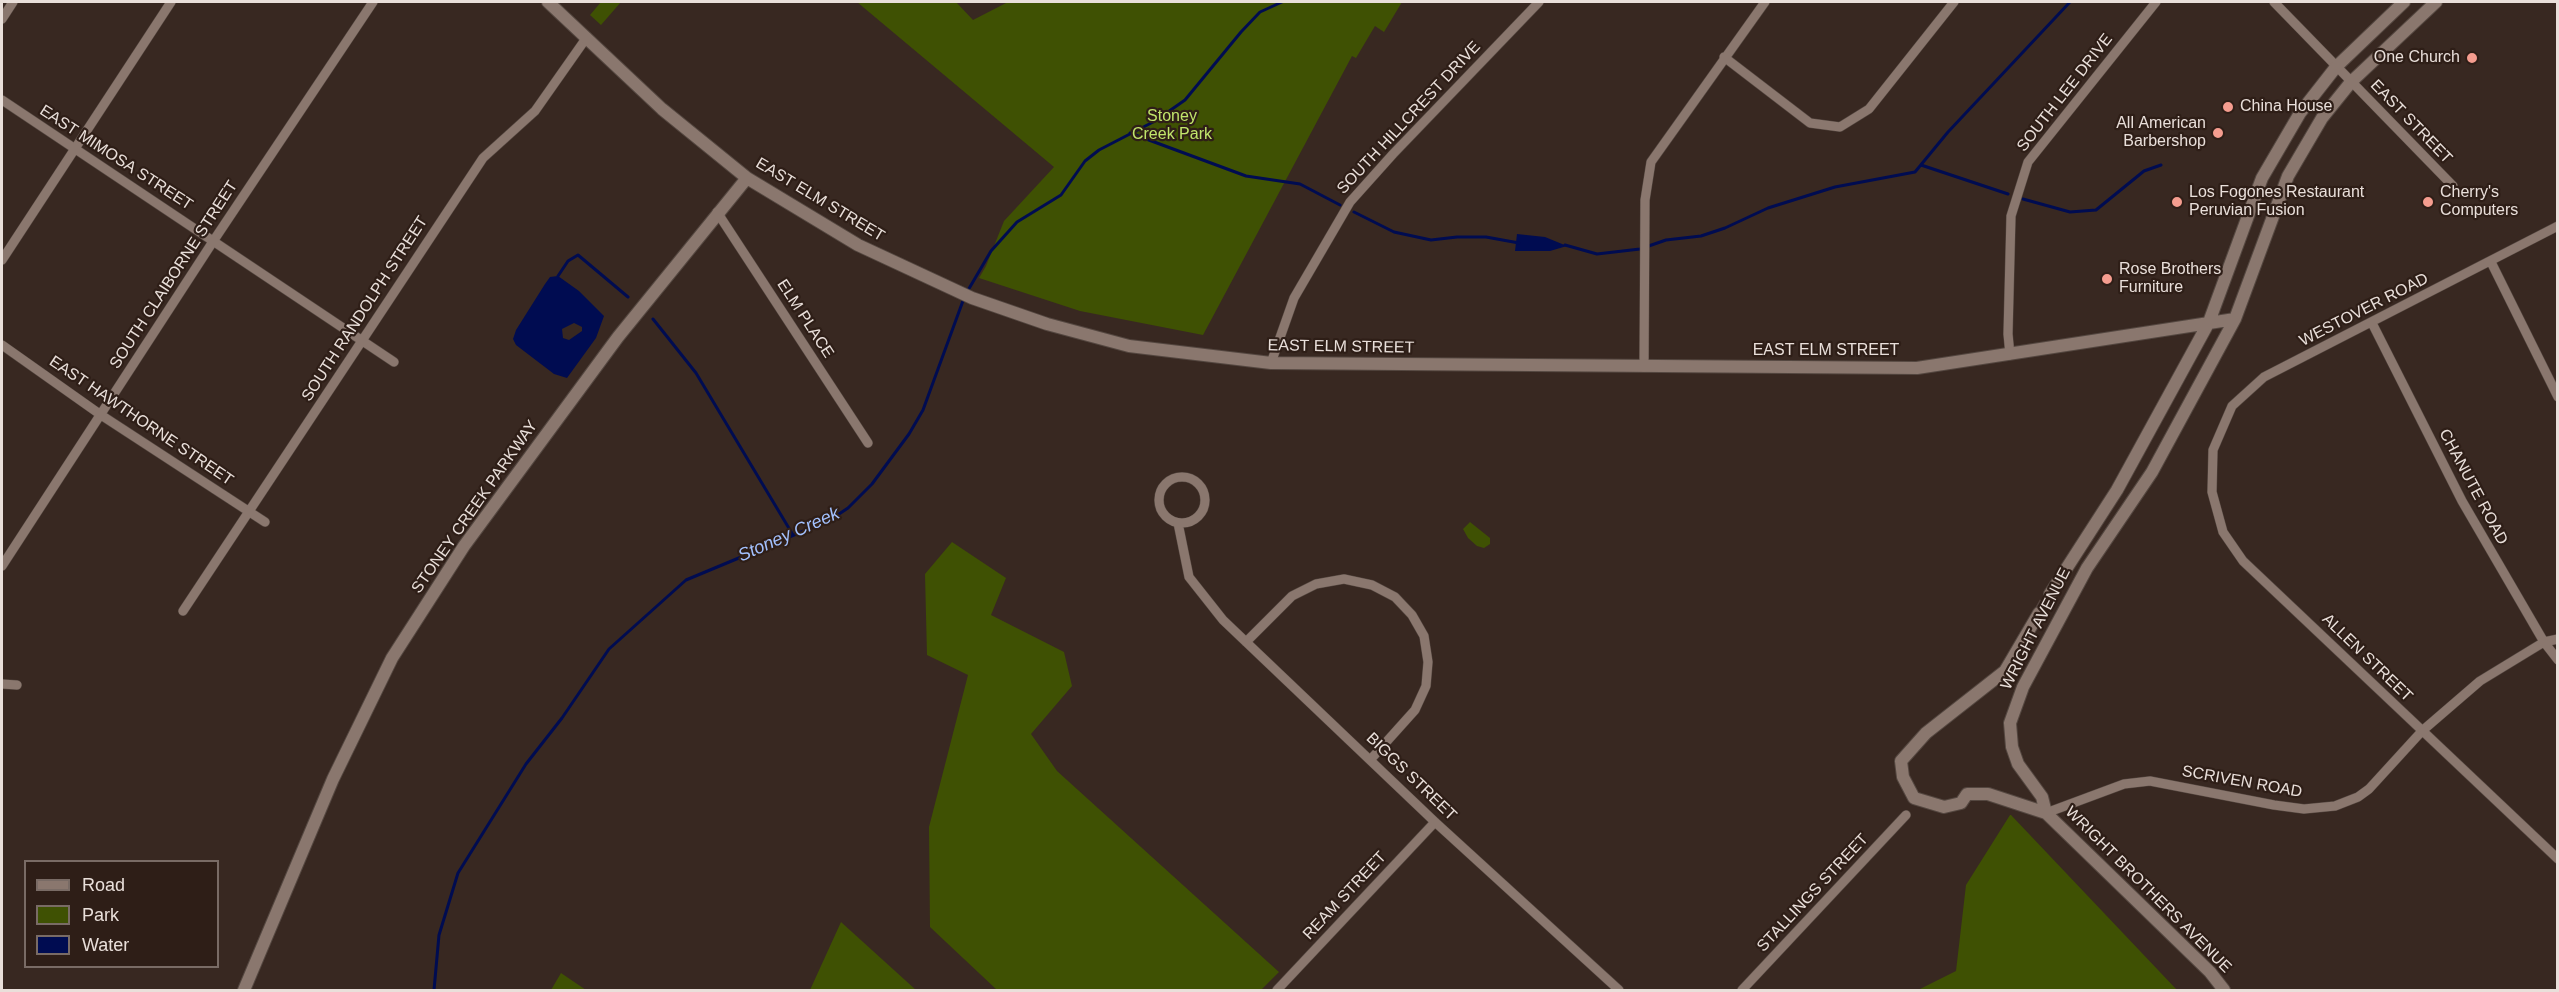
<!DOCTYPE html>
<style>
body{margin:0}
#map{position:relative;width:2559px;height:992px;overflow:hidden;background:#382821;font-family:Helvetica,sans-serif}
canvas{display:block}
.frame{position:absolute;inset:0;border:3px solid #e9dfda;pointer-events:none}
.legend{position:absolute;left:24px;top:860px;width:195px;height:108px;box-sizing:border-box;background:#2e1e17;border:2px solid #796b65;margin:0;padding:8px 10px;list-style:none;font-size:18px;color:#e9dfda}
.legend li{display:flex;align-items:center;gap:12px;height:30px}
.legend b{width:30px;border:2px solid #796b65}
</style>
<div id="map">
<canvas width="2559" height="992"></canvas>
<div class="frame"></div>
<ul class="legend">
<li><b style="height:8px;background:#8a776e"></b>Road</li>
<li><b style="height:16px;background:#3f5103"></b>Park</li>
<li><b style="height:16px;background:#000c51"></b>Water</li>
</ul>
</div>
<script>
const g = document.querySelector('canvas').getContext('2d');
g.lineJoin = 'round';
function fill(path, color) {
  g.fillStyle = color;
  g.fill(path, 'evenodd');
}
function poly(rows) {
  const path = new Path2D();
  for (const r of rows) {
    if (r.length === 3) {
      path.moveTo(r[0] + r[2], r[1]);
      path.arc(r[0], r[1], r[2], 0, 2 * Math.PI);
      continue;
    }
    path.moveTo(r[0], r[1]);
    for (let i = 2; i < r.length; i += 2) path.lineTo(r[i], r[i + 1]);
  }
  return path;
}
function stroke(path, color, width, dash) {
  g.strokeStyle = color;
  g.lineWidth = width;
  g.lineCap = dash ? 'butt' : 'round';
  g.setLineDash(dash || []);
  g.stroke(path);
}
function drawText(font, color, halo, rows, align = 'center') {
  g.font = font + ' Helvetica,sans-serif';
  g.lineWidth = 4.5;
  g.setLineDash([]);
  g.textBaseline = 'middle';
  g.strokeStyle = halo;
  g.fillStyle = color;
  for (const [text, x, y, turn = 0] of rows) {
    g.save();
    g.translate(x, y);
    g.rotate((+turn || 0) * Math.PI / 180);
    g.textAlign = isNaN(turn) ? turn : align;
    if (halo) g.strokeText(text, 0, 0);
    g.fillText(text, 0, 0);
    g.restore();
  }
}
fill(poly([
 [601,2,621,2,601,25,590,15],
 [857,2,956,2,973,20,1008,2,1402,2,1384,32,1375,26,1356,58,1352,56,1203,335,1080,311,979,278,986,266,1004,221,1054,167],
 [1470,522,1490,538,1490,544,1484,548,1477,546,1468,538,1463,529],
 [952,542,1006,578,991,615,1064,652,1072,686,1031,734,1057,771,1279,972,1261,990,997,990,930,927,929,827,968,675,927,655,925,574],
 [2010,815,2011,815,2177,990,1918,990,1956,971,1966,885],
 [841,922,916,990,810,990],
 [561,973,586,990,551,990]
]), '#3f5103');
fill(poly([
 [1517,234,1545,237,1567,246,1550,251,1515,251],
 [558,276,579,291,604,316,596,338,567,378,554,374,516,345,513,339,516,330,545,284,550,277],
 [574,323,582,327,582,331,569,340,563,338,562,329]
]), '#000c51');
stroke(poly([
 [1130,133,1246,176,1300,184,1340,205],
 [1921,165,2008,194],
 [2023,199,2070,212,2096,210,2144,171,2161,165],
 [1354,212,1394,232,1431,240,1457,237,1486,237,1519,243],
 [1565,245,1597,254,1640,249,1666,240,1701,236,1725,228,1768,208,1835,187,1915,172,1948,132,2070,2],
 [558,276,568,261,578,255,628,297],
 [967,292,991,251,1017,222,1061,195,1085,161,1099,150,1155,121,1185,100,1241,32,1260,12,1282,2],
 [653,319,696,373,793,535],
 [434,990,439,935,458,873,526,764,562,718,609,649,686,580,830,520,848,508,872,484,909,434,923,410,964,298]
]), '#000c51', 3);
stroke(poly([
 [2039,613,2050,594]
]), '#53433d', 12, [12, 6]);
const minor = poly([
 [2274,2,2453,186],
 [2,19,13,2],
 [1724,57,1810,123,1840,127,1869,109,1954,2],
 [2,100,394,362],
 [717,212,868,443],
 [2558,226,2264,377,2232,406,2213,450,2212,492,2223,532,2243,561,2558,859],
 [2,260,171,2],
 [2491,262,2558,397],
 [2372,323,2462,501,2544,642,2558,660],
 [2,345,101,415,265,522],
 [2010,355,2008,334,2011,216,2028,162,2156,2],
 [1271,363,1294,298,1350,202,1393,154,1539,2],
 [1644,367,1645,200,1651,162,1765,2],
 [1182,500,23],
 [1178,523,1189,577,1223,620,1435,822,1619,990],
 [2,566,214,240,373,2],
 [183,611,483,158,535,111,587,37],
 [1246,642,1292,596,1316,584,1344,579,1372,585,1395,597,1412,615,1424,636,1428,662,1426,686,1415,710,1371,759],
 [2,684,17,685],
 [2046,813,2124,784,2150,781,2274,805,2304,809,2335,806,2358,797,2369,789,2422,731,2480,681,2544,642,2558,639],
 [1277,990,1435,822],
 [1742,990,1906,815]
]);
const tertiary = poly([
 [548,2,662,109,747,178,858,245,972,298,1047,324,1129,346,1271,363,1917,368,2235,319],
 [2050,594,2117,490,2209,322,2262,178,2300,113,2336,67,2404,2],
 [2039,613,2005,671,1926,733,1901,761,1903,777,1914,798,1944,807,1961,803,1967,794,1988,794,2046,813],
 [244,990,333,779,392,658,464,546,618,337,747,178],
 [2224,990,2210,972,2046,813,2042,797,2018,764,2012,747,2010,723,2023,687,2087,568,2152,472,2235,319,2288,176,2322,118,2351,82,2436,2]
]);
stroke(minor, '#544740', 10);
stroke(tertiary, '#544740', 14);
stroke(minor, '#8a776e', 9);
stroke(tertiary, '#8a776e', 12);
for (const [x, y, r, color] of [
 [2472,58,6,"#f59d8f"],
 [2228,107,6,"#f59d8f"],
 [2218,133,6,"#f59d8f"],
 [2177,202,6,"#f59d8f"],
 [2428,202,6,"#f59d8f"],
 [2107,279,6,"#f59d8f"]
]) {
  const dot = new Path2D();
  dot.arc(x, y, r, 0, 2 * Math.PI);
  g.fillStyle = color;
  g.fill(dot);
  stroke(dot, '#2e1e17', 2);
}
drawText('16px', '#e9dfda', '#2e1e17', [
 ["One Church",2460,58,"right"],
 ["China House",2240,107],
 ["All American",2206,124,"right"],
 ["Barbershop",2206,142,"right"],
 ["Los Fogones Restaurant",2189,193],
 ["Peruvian Fusion",2189,211],
 ["Cherry's",2440,193],
 ["Computers",2440,211],
 ["Rose Brothers",2119,270],
 ["Furniture",2119,288]
], 'left');
drawText('16px', '#e9dfda', '#2e1e17', [
 ["SOUTH LEE DRIVE",2065,93,-52],
 ["SOUTH HILLCREST DRIVE",1409,118,-47],
 ["EAST STREET",2411,122,46],
 ["EAST MIMOSA STREET",116,158,33],
 ["EAST ELM STREET",820,200,31],
 ["SOUTH CLAIBORNE STREET",174,275,-57],
 ["SOUTH RANDOLPH STREET",365,309,-57],
 ["WESTOVER ROAD",2364,310,-27],
 ["ELM PLACE",805,319,57],
 ["EAST ELM STREET",1341,347,1],
 ["EAST ELM STREET",1826,351],
 ["EAST HAWTHORNE STREET",141,421,34],
 ["CHANUTE ROAD",2473,487,62],
 ["STONEY CREEK PARKWAY",475,507,-55],
 ["WRIGHT AVENUE",2036,629,-63],
 ["ALLEN STREET",2367,658,44],
 ["BIGGS STREET",1411,777,44],
 ["SCRIVEN ROAD",2242,782,10],
 ["WRIGHT BROTHERS AVENUE",2148,890,45],
 ["STALLINGS STREET",1813,893,-47],
 ["REAM STREET",1345,896,-47]
]);
drawText('16px', '#c1e56b', '#2e1e17', [
 ["Stoney",1172,117],
 ["Creek Park",1172,135]
]);
drawText('italic 18px', '#a3c1fe', '#2e1e17', [
 ["Stoney Creek",789,535,-24]
]);
</script>
